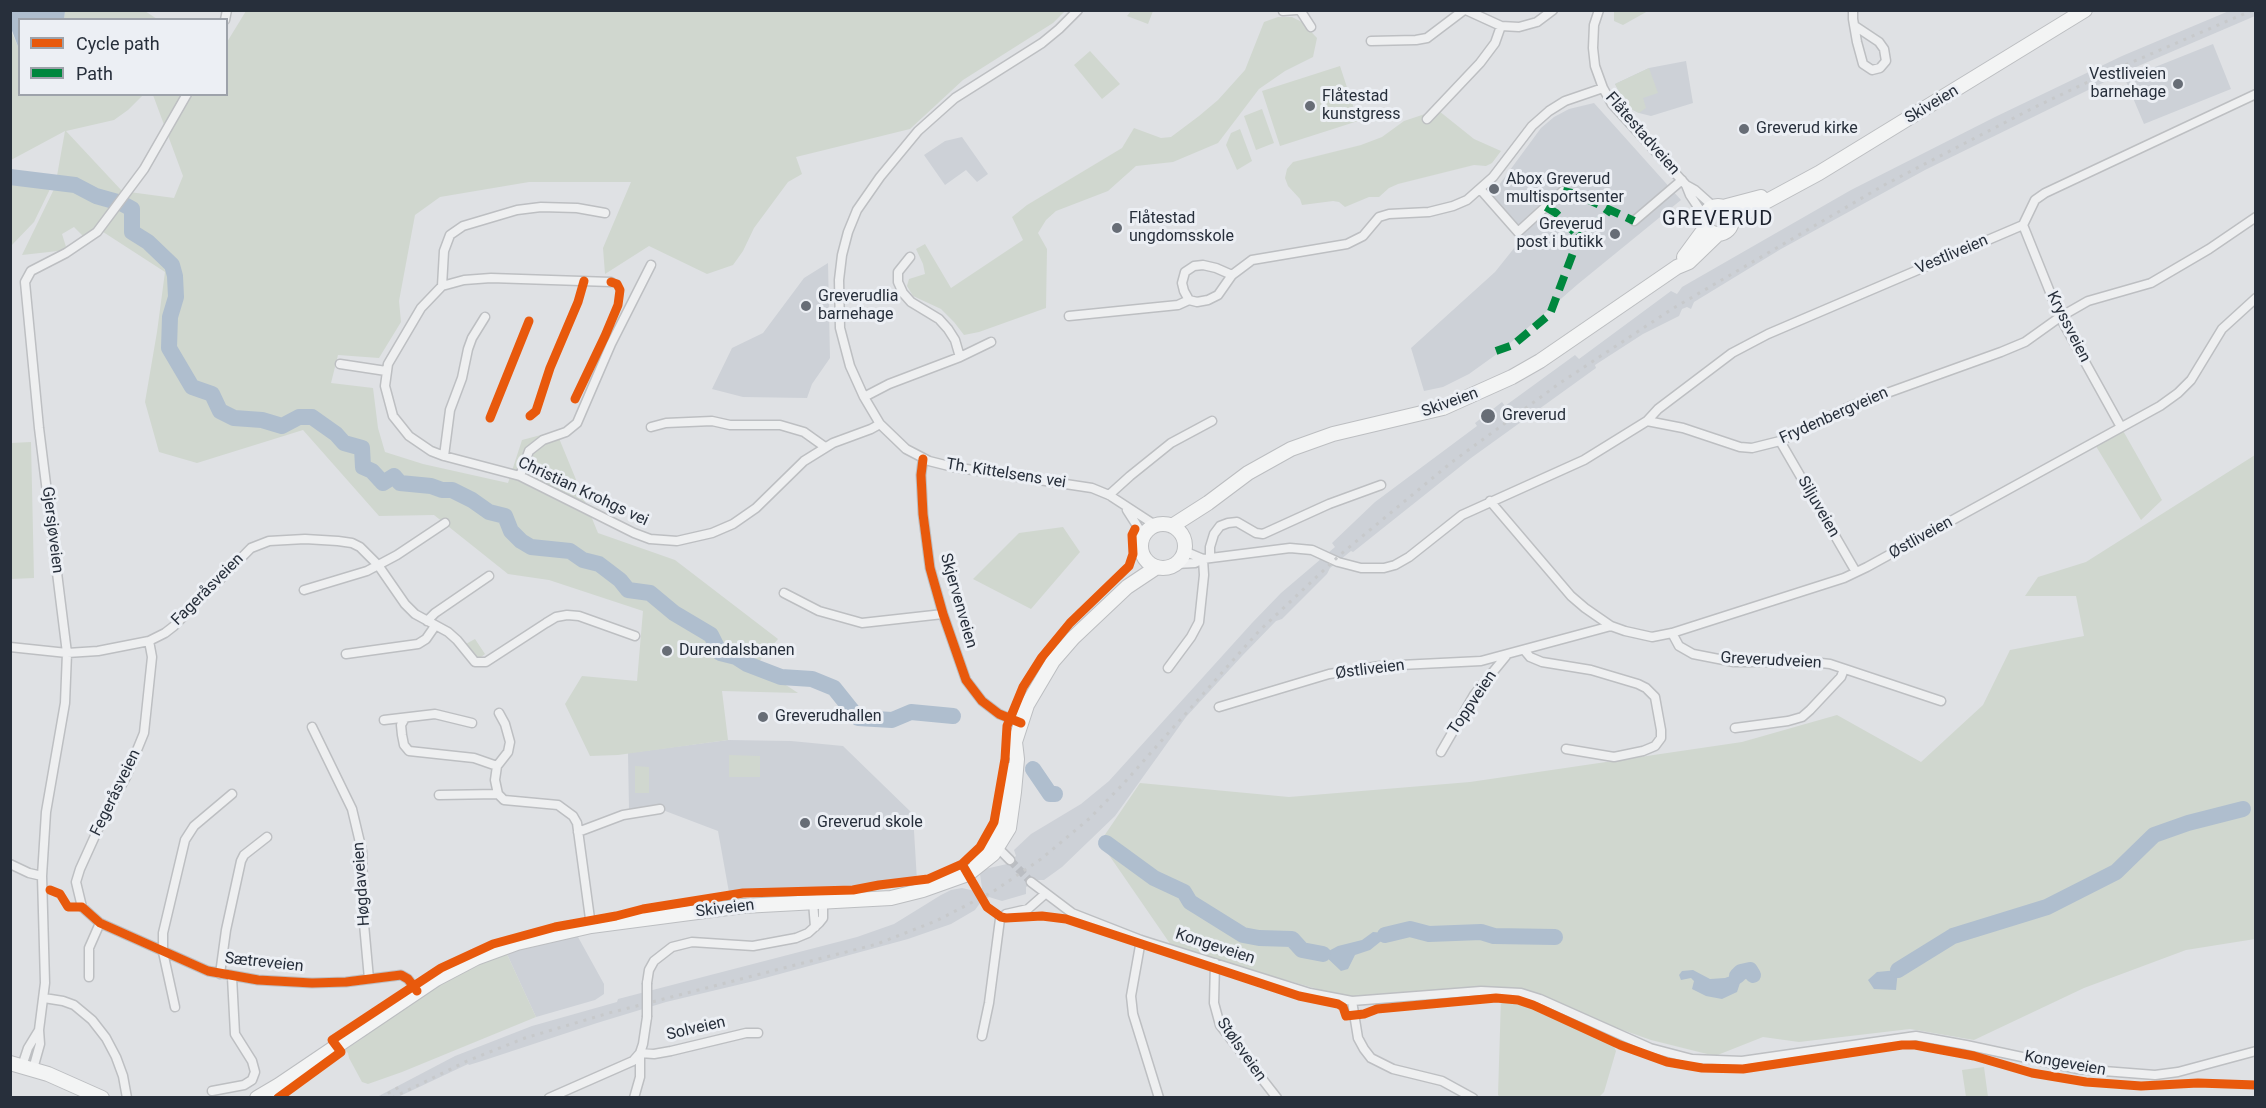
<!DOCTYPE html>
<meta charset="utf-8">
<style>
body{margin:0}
#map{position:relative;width:2266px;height:1108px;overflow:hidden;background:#dfe1e4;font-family:Roboto,sans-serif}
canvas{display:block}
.frame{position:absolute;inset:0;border:12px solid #272f3b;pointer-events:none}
.legend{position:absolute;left:18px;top:18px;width:210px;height:78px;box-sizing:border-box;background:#eceff4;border:2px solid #9da2aa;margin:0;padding:8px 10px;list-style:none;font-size:18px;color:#272f3b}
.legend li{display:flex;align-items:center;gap:12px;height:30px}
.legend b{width:30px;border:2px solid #9da2aa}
</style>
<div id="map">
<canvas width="2266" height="1108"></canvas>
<div class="frame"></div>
<ul class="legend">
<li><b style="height:8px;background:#e8590c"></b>Cycle path</li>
<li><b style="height:8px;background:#00873e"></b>Path</li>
</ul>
</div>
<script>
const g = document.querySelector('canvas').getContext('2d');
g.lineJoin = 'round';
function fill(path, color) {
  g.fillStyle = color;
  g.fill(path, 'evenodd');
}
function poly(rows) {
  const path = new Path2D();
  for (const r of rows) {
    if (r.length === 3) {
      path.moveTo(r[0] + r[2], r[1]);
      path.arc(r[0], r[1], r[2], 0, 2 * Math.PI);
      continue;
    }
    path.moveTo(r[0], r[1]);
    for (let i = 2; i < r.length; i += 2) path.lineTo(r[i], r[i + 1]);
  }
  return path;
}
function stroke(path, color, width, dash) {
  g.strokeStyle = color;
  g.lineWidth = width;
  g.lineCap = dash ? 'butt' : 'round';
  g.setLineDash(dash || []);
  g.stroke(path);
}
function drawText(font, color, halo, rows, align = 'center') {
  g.font = font + ' Roboto,sans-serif';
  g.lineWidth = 6;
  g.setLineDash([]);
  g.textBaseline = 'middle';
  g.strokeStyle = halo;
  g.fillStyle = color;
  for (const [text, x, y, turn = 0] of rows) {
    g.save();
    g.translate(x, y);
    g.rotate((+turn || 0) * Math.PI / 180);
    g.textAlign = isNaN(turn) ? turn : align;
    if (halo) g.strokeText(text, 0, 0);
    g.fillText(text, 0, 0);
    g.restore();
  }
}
fill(poly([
 [2229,11,2255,11,2255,16,2129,70,1925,170,1781,249,1694,302,1691,309,1687,307,1682,309,1679,316,1643,334,1595,365,1596,368,1471,458,1353,552,1351,551,1330,568,1327,574,1282,619,1276,621,1242,656,1186,717,1115,816,1062,867,1044,880,1036,880,1026,887,1026,894,1002,901,989,897,980,903,975,910,951,924,908,939,754,981,666,1002,597,1023,482,1061,469,1065,468,1064,398,1097,375,1098,455,1056,532,1026,617,1002,618,999,857,937,894,924,941,895,951,890,962,888,975,891,982,888,980,874,985,869,1007,864,1016,856,1014,850,1031,834,1081,804,1109,781,1252,623,1281,593,1335,547,1332,543,1375,502,1477,426,1475,423,1502,402,1505,406,1575,355,1579,359,1671,291,1677,294,1682,287,1851,190,1995,117,2122,56],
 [2213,44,2231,89,2144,124,2125,79],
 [1686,61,1693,103,1651,116,1639,113,1627,107,1615,84,1649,68],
 [1594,103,1681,200,1578,284,1501,351,1469,374,1443,387,1424,391,1411,348,1495,272,1523,237,1486,197,1499,185,1541,128,1554,117,1569,109],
 [962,137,988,174,977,182,966,170,945,185,924,155,945,141],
 [828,263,830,358,812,384,807,398,743,397,712,389,732,348,763,333,804,278],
 [728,740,791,741,843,746,913,814,917,881,730,898,718,831,660,809,629,809,628,753],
 [572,934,578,937,604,984,604,994,595,1000,536,1017,506,952]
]), '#cdd1d7');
fill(poly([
 [65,11,145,11,157,19,64,19],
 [246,11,1065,11,1053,23,963,80,910,129,796,157,802,174,788,182,754,228,743,251,733,265,707,274,649,246,605,274,603,248,631,182,529,182,440,197,415,215,399,301,401,322,379,358,338,355,331,383,373,388,378,428,385,452,423,464,508,483,522,440,556,431,598,533,675,560,778,639,756,665,798,693,722,691,728,740,618,755,590,756,565,704,582,676,637,681,643,611,549,580,508,574,434,515,379,516,303,430,197,463,159,452,145,402,157,332,165,272,97,228,84,237,74,227,62,234,67,250,22,255,55,187,65,131,11,160,10,28,19,49,20,94,143,95,128,110,114,120,66,131,122,191,174,198,183,176,153,95,226,94,227,42],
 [1131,11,1153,11,1148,24,1127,16],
 [1614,11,1614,10,1648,11,1623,25,1614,21],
 [1278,17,1292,17,1302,22,1317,38,1313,57,1285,71,1259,89,1218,143,1173,162,1136,166,1108,191,1056,211,1046,220,1038,233,1047,249,1046,308,979,332,964,335,954,322,941,309,913,296,907,286,909,279,925,274,923,264,916,249,925,244,951,288,1023,240,1012,217,1027,205,1122,148,1134,128,1161,138,1171,137,1199,116,1218,100,1245,70,1264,22],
 [1090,51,1120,84,1102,99,1074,65],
 [1340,66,1358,121,1280,146,1262,91],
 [1649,68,1658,93,1643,98,1646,108,1639,113,1627,107,1615,84],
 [1262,109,1274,143,1256,150,1244,116],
 [1439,111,1474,139,1501,151,1492,163,1486,166,1474,165,1398,184,1389,188,1379,197,1369,197,1345,207,1339,202,1333,201,1302,205,1300,199,1288,186,1285,178,1287,169,1293,162,1361,145,1382,137,1404,121,1431,112],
 [1240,129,1252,161,1237,170,1226,145,1231,133],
 [11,177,52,185,34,222,11,246],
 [2121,427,2162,500,2141,520,2094,443],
 [31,442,34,578,11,579,11,443],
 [2255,455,2255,939,2186,950,2084,988,1974,1040,1910,1029,1799,1042,1763,1037,1715,1056,1651,1040,1603,1023,1616,1051,1604,1092,1599,1097,1500,1097,1498,1095,1501,998,1409,1000,1374,1005,1173,948,1100,842,1140,783,1289,797,1470,782,1742,742,1837,715,1921,762,1983,705,2010,650,2084,636,2076,596,2025,596,2038,577,2086,562],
 [1063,527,1080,552,1031,609,973,579,1019,533],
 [475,639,485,654,477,660,464,645],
 [729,755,760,756,760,777,729,777],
 [635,766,649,767,649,793,635,793],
 [506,952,536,1017,402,1072,368,1084,362,1082,349,1058,348,1053,345,1050,363,1038,366,1033,389,1016,458,973],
 [1984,1067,1988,1097,1966,1097,1962,1070]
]), '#d0d7cf');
fill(poly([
 [11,10,65,10,65,11,64,19,20,20,19,49,11,28],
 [1373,932,1384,933,1385,938,1370,950,1355,955,1348,969,1341,971,1323,954,1338,946,1362,940],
 [1693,970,1710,979,1725,978,1736,974,1740,983,1737,992,1722,999,1706,996,1692,989,1694,981,1691,978,1681,980,1679,975,1682,971],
 [1898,970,1896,990,1874,989,1868,980,1877,972]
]), '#afbece');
stroke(poly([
 [10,177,75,185,96,196,121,203,132,209,132,232,148,242,172,265,175,276,176,297,170,317,169,348,192,387,212,394,220,411,234,418,262,420,282,426,299,417,312,417,336,434,344,443,362,448,363,467,372,471,383,483,394,476,400,483,431,486,442,490,452,490,472,500,489,512,505,516,511,531,521,541,531,547,570,551,583,560,599,564,620,580,628,590,650,593,674,613,711,635,720,653,736,657,747,664,781,677,812,679,834,688,858,718,892,720,911,712,953,716],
 [1033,769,1050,794,1055,794],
 [1106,843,1154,878,1184,892,1190,902,1243,935,1259,938,1292,939,1302,950,1323,954],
 [1385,935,1410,929,1429,934,1481,932,1494,936,1555,937],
 [1898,970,1953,936,2047,907,2116,872,2154,835,2188,823,2243,809],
 [1737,976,1741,972,1750,970,1753,975]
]), '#afbece', 16);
stroke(poly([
 [1010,860,1031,882]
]), '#babdc2', 8, [8, 4]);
const street = poly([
 [1078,10,1059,29,1042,43,955,98,918,131,880,177,857,210,848,232,842,255,839,280,840,328,850,366,864,397,880,424,906,449,929,461,953,467,1092,488,1109,495,1155,525],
 [1300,10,1311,27],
 [1466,10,1501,26,1519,27,1537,22,1553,10],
 [1599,10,1594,25,1593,48,1595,66,1603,88,1612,104,1624,117,1686,185,1690,195,1704,216],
 [1853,10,1853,19,1857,42,1863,64,1872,70,1880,68,1886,61,1884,49,1879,42,1855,26],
 [1283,11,1296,10],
 [225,20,227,10],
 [1371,41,1416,40,1427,38,1464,10],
 [1427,119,1480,63,1495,43,1501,26],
 [1686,185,1695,190,1714,207],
 [1481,190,1518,232,1563,191],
 [1634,221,1682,180],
 [2023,225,2060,317,2121,427],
 [910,257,898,272,898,282,903,293,911,302,939,319,948,329,955,340,960,357],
 [1232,275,1216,268,1203,265,1194,266,1185,272,1182,283,1184,291,1189,300,1197,302,1208,300,1218,295,1232,275,1252,260,1347,244,1363,236,1379,217,1389,214,1429,212,1453,206,1467,200,1493,177,1532,126,1549,111,1565,101,1603,88],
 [611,282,491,278,464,280,442,286,421,308,388,364,385,386,393,416,409,436,431,451,444,456,520,476,634,533,650,539,677,541,712,533,733,524,756,508,804,461,833,443,871,429,880,424],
 [442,286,444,251,450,235,463,226,517,210,541,207,577,208,605,213],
 [1069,316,1178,305,1189,300],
 [340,364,386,371],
 [864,397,889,384,960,357,991,342],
 [1647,421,1658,409,1732,353,1768,334,2023,225,2035,200,2045,193,2256,94],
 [651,427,666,423,712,421,730,425,780,425,804,432,825,447],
 [1780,441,1856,572],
 [444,456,450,410,462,378,468,349,472,338,485,317],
 [923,459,921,475,923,514,930,568,943,614,966,680,982,701,999,714,1021,723],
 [520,476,529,451,543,440,566,432,577,423,611,344,651,265],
 [1109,495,1130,476,1171,443,1212,421],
 [1490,501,1571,596,1585,608,1611,626,1625,631,1652,637,1672,633,1844,578,1867,567,2160,406,2178,393,2191,380,2222,329,2256,298],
 [1127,510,1143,535],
 [1184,551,1203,559],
 [1210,558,1210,547,1214,534,1220,526,1228,523,1237,522,1256,533,1263,534,1329,504,1381,485],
 [1176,564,1195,563,1203,559,1290,548,1312,550,1338,562,1361,568,1384,568,1395,565,1409,557,1462,515,1584,460,1647,421,1683,428,1740,447,1752,448,1780,441,1851,406,2001,352,2025,342,2060,317,2088,301,2151,283,2209,249,2256,217],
 [304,590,367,571,397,555,445,523],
 [784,593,819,611,862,623,943,614],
 [427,621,435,613,489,576],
 [1672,633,1679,646,1693,654,1734,662,1812,662,1830,664,1941,701],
 [149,641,152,657,144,733,126,777,99,827,80,869,76,882,82,907,100,923,208,971,258,980,312,983,346,982,401,975,408,979,417,991],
 [10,647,67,653,98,651,149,641,165,633,174,626,251,548,269,541,305,539,338,541,352,543,360,547,378,565,405,604,415,614,448,632,457,640,475,662,486,662,546,623,556,617,567,615,579,616,635,636],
 [1525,651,1530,657,1542,662,1591,670,1638,684,1646,688,1655,697,1661,730,1661,738,1655,746,1643,751,1614,757,1566,749],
 [346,654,418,644,426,639,435,626],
 [1168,668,1191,637,1199,622,1204,575,1203,559],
 [1219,707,1329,674,1380,666,1481,661,1611,626],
 [499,713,505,724,510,742,508,752,497,766,495,780,498,794,504,800,558,805,573,816,577,823,591,926],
 [405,718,401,725,402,735,404,745,409,751,474,758,497,766],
 [384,720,435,714,472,723],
 [312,727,352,809,362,851,364,924,369,979],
 [1735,728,1788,721,1802,717,1810,710,1841,677,1844,669],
 [1441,752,1474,695,1506,656],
 [439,795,498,794],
 [578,832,623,815,660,809],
 [996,846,1010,860],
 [10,864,29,873,42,876],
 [1031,882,1072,913,1141,940,1310,993,1352,1001,1481,991,1521,993,1540,999,1650,1048,1692,1059,1742,1061,1916,1036,1966,1045,2078,1069,2155,1075,2178,1072,2256,1051],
 [813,902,815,927],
 [1141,940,1131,996,1133,1014,1159,1098],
 [1215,963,1214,1003,1220,1025,1277,1098],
 [220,974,226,930,241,861,244,855,267,837],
 [89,977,89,948,100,923],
 [647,983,649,970,654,961,672,947,692,942,753,946,796,938,808,933,819,923,823,918,823,902],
 [44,998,63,1001,74,1005,92,1020,106,1038,116,1057,123,1076,127,1098],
 [1352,1001,1358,1038,1364,1049,1371,1058,1393,1069,1442,1081,1473,1098],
 [175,1007,163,952,163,933,185,840,194,826,232,794],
 [982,1036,989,1003,1000,919,1006,914,1028,909,1045,894],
 [640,1053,654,1054,671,1051,746,1033,758,1033],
 [22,1066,28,1048,39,1030],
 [33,1069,40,1044,39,1030,45,983,42,876,46,812,65,703,67,653,39,428,25,282,31,271,66,253,97,232,144,169,187,94],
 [212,1091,244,1085,252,1080,255,1072,252,1061,235,1034,232,977],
 [549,1098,633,1061,640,1053,643,1044,647,1017],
 [634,1098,640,1077,640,1053]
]);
const primary = poly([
 [1718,220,14],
 [1723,207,1761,197],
 [1732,220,1819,173,2085,10],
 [1684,257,1706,227],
 [1163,546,22],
 [1172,526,1208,503,1248,473,1291,449,1333,434,1443,408,1512,377,1540,361,1677,267,1689,262,1718,234],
 [1012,751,1027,705,1053,661,1073,638,1127,587,1157,567],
 [976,860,991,841,998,824,1008,770],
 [10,1063,48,1074,102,1098],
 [257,1098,279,1085,436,979,476,958,517,943,591,926,743,906,891,898,923,890,968,874,993,854,1009,828,1014,792,1017,759,1015,742]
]);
stroke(street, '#bdbfc2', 11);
stroke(primary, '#bcbec1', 16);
stroke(street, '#eeeff0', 8);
stroke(primary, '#f3f4f4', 14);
stroke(poly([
 [380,1098,399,1087],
 [392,1098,467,1061,525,1038,609,1013,877,944,936,921,994,891,1041,859,1090,818,1124,783,1259,631,1341,554,1452,462,1560,383,1672,309,1886,184,2035,107,2109,72,2253,10]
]), '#c7c9cb', 3, [3, 6]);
const streetBridge = poly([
 [647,1017,647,983]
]);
stroke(streetBridge, '#bdbfc2', 11, []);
stroke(streetBridge, '#eeeff0', 8);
stroke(poly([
 [1563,191,1576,194,1634,221],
 [1546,207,1556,213,1579,237],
 [1496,351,1513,345,1550,314,1579,237,1604,217,1609,210]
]), '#00873e', 8, [15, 8]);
stroke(poly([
 [575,399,605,336,618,305,620,290,617,284,611,282],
 [530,416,536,411,550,368,578,302,584,281],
 [490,418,529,321],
 [923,459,921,475,923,514,930,568,943,614,966,680,982,701,999,714,1021,723],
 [962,864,987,907,1001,917,1006,918,1042,916,1066,919,1299,996,1338,1004,1343,1007,1346,1016,1364,1014,1377,1009,1496,998,1518,1000,1533,1005,1620,1045,1667,1062,1702,1068,1743,1069,1902,1045,1915,1045,1974,1056,2032,1073,2086,1082,2141,1086,2198,1083,2256,1085],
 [50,890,60,894,68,907,82,907,100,923,208,971,258,980,312,983,346,982,401,975,408,979,417,991],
 [278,1098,341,1052,332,1040,441,968,493,944,555,927,616,916,643,909,743,893,853,890,879,885,928,879,962,864,980,847,994,822,1005,759,1007,726,1023,687,1042,657,1070,623,1129,566,1133,554,1132,535,1135,529]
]), '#e8590c', 9);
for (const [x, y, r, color] of [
 [2178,84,6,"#676d76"],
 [1310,106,6,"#676d76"],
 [1744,129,6,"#676d76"],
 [1494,189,6,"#676d76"],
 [1117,228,6,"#676d76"],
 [1615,234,6,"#676d76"],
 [806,306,6,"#676d76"],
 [1488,416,8,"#676d76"],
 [667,651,6,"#676d76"],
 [763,717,6,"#676d76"],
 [805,823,6,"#676d76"]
]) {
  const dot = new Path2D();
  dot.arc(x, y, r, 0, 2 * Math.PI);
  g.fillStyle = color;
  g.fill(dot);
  stroke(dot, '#eceff4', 2);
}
drawText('16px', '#272f3b', '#eceff4', [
 ["Vestliveien",2166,75,"right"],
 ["barnehage",2166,93,"right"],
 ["Flåtestad",1322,97],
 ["kunstgress",1322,115],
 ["Greverud kirke",1756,129],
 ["Abox Greverud",1506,180],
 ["multisportsenter",1506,198],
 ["Flåtestad",1129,219],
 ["ungdomsskole",1129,237],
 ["Greverud",1603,225,"right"],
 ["post i butikk",1603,243,"right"],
 ["Greverudlia",818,297],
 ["barnehage",818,315],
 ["Greverud",1502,416],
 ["Durendalsbanen",679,651],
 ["Greverudhallen",775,717],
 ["Greverud skole",817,823]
], 'left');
drawText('16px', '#272f3b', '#eceff4', [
 ["Skiveien",1932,105,-31],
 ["Flåtestadveien",1642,134,49],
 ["Vestliveien",1952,255,-23],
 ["Kryssveien",2068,327,63],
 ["Skiveien",1450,403,-20],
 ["Frydenbergveien",1834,416,-24],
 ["Th. Kittelsens vei",1006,474,9],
 ["Christian Krohgs vei",583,492,25],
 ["Siljuveien",1818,507,60],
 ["Gjersjøveien",52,530,83],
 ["Østliveien",1921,538,-29],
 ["Fageråsveien",208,590,-45],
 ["Skjervenveien",958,601,74],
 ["Greverudveien",1771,661,3],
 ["Østliveien",1370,670,-7],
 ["Toppveien",1473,703,-56],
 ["Fegeråsveien",116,793,-64],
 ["Høgdaveien",362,884,-94],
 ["Skiveien",725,909,-7],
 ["Kongeveien",1215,947,18],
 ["Sætreveien",264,963,6],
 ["Solveien",696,1029,-13],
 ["Stølsveien",1241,1050,55],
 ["Kongeveien",2065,1064,10]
]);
g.letterSpacing = '1.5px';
drawText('20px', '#1a202c', '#eceff4', [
 ["GREVERUD",1718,220]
]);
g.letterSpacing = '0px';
</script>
